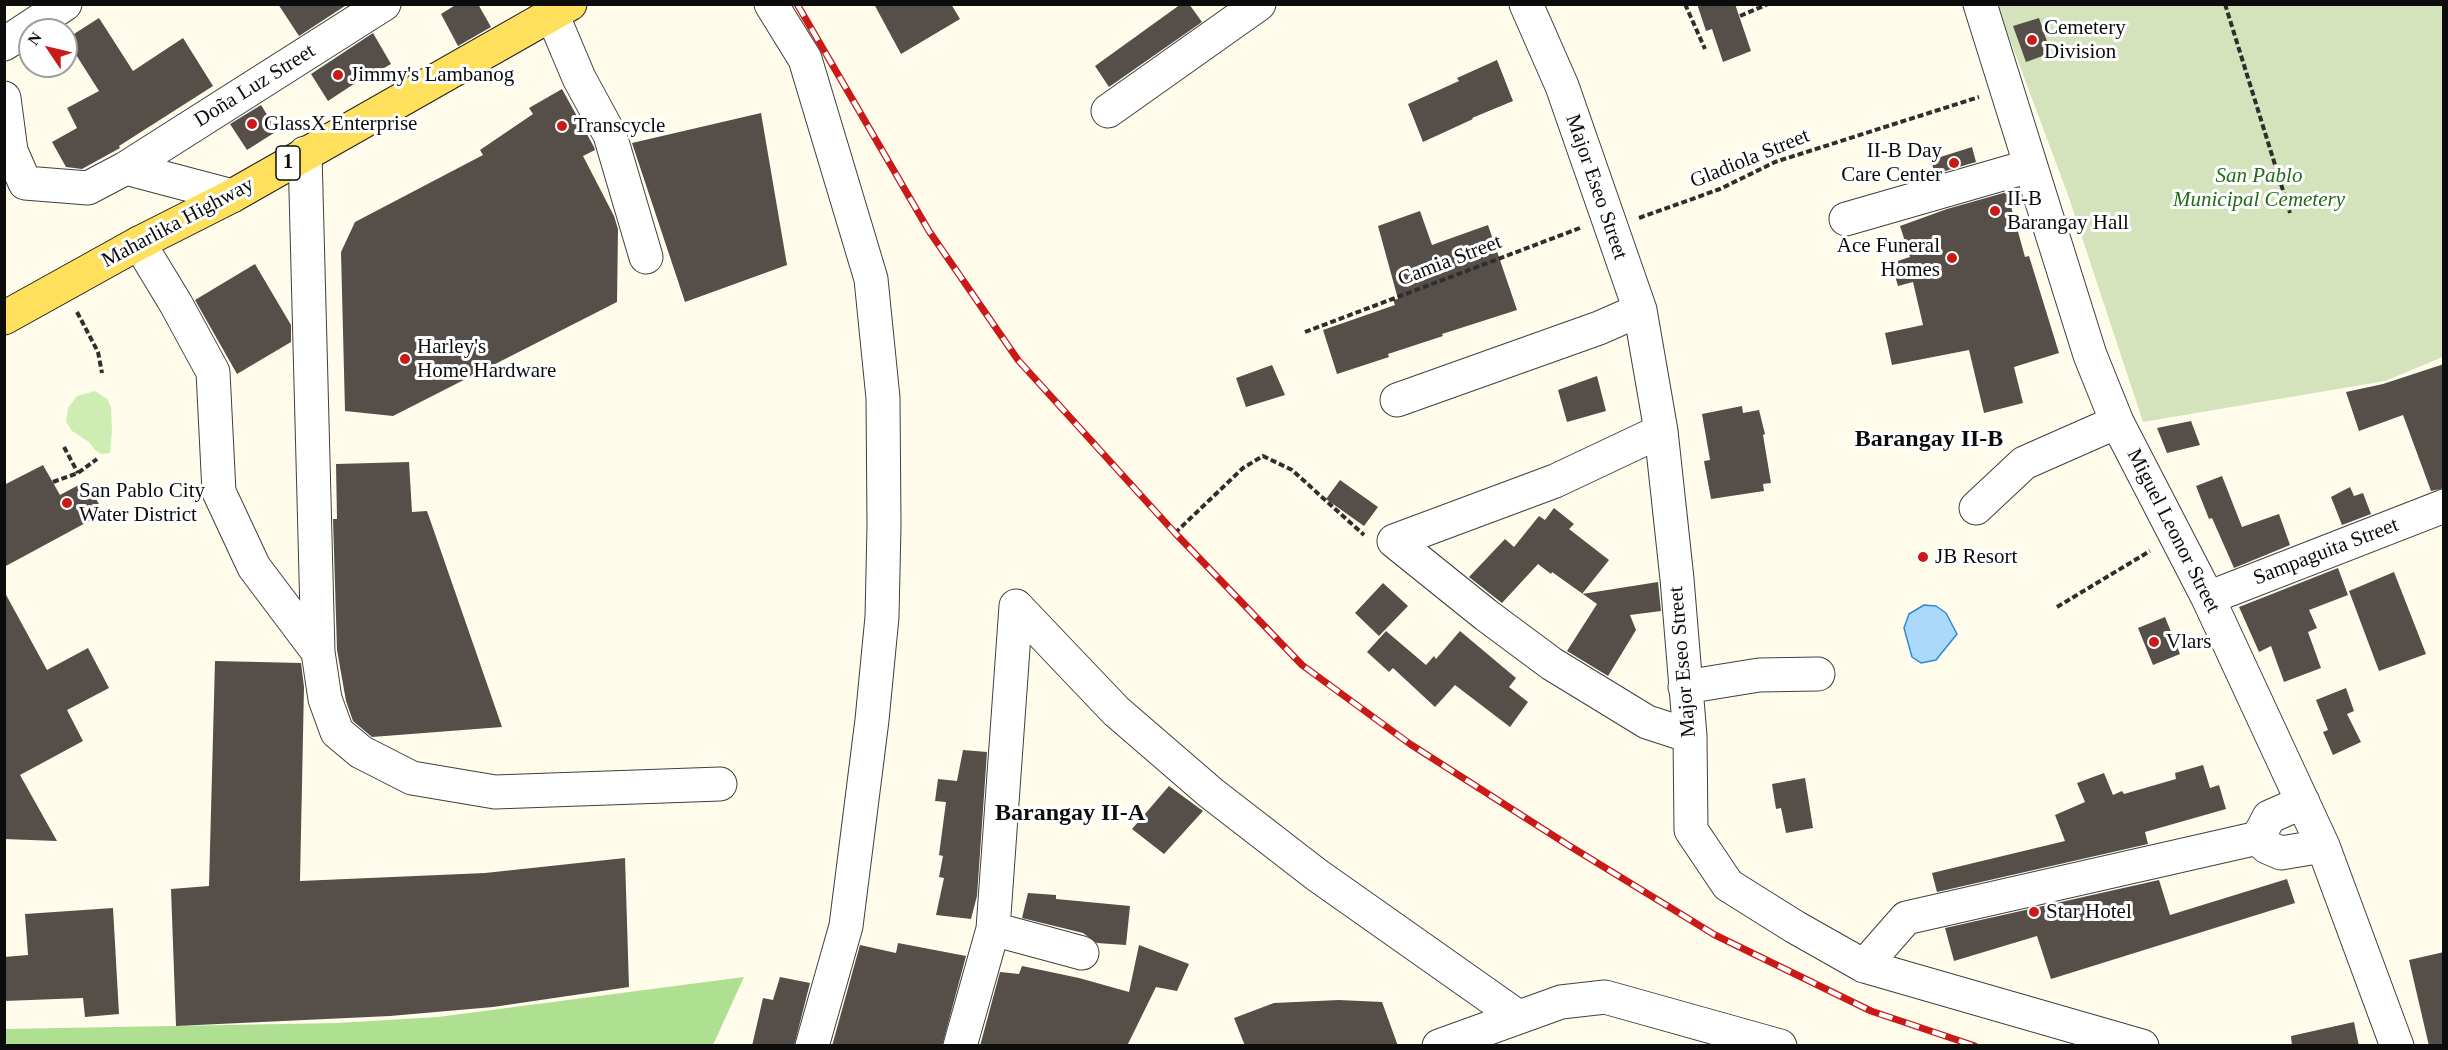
<!DOCTYPE html>
<meta charset="utf-8">
<style>
body{margin:0}
#map{position:relative;width:2448px;height:1050px;overflow:hidden;background:#fffcec;font-family:"Times New Roman",serif}
canvas{display:block}
.frame{position:absolute;inset:0;border:6px solid #0c0c0c;pointer-events:none}
.north{position:absolute;left:18px;top:18px;width:60px;height:60px;box-sizing:border-box;background:#fff;border:2px solid #9e9e9e;border-radius:50%;rotate:305deg;font-size:16px;font-weight:700;line-height:24px;text-align:center;color:#0c0c0c}
.north::after{content:'';display:block;margin:auto;width:21px;height:27px;background:#c91a18;clip-path:polygon(50% 0,100% 100%,50% 72%,0 100%)}
</style>
<div id="map">
<canvas width="2448" height="1050"></canvas>
<div class="frame"></div>
<div class="north">N</div>
</div>
<script>
const g = document.querySelector('canvas').getContext('2d');
g.lineJoin = 'round';
function fill(path, color) {
  g.fillStyle = color;
  g.fill(path, 'evenodd');
}
function poly(rows) {
  const path = new Path2D();
  for (const r of rows) {
    path.moveTo(r[0], r[1]);
    for (let i = 2; i < r.length; i += 2) path.lineTo(r[i], r[i + 1]);
  }
  return path;
}
function stroke(path, color, width, dash) {
  g.strokeStyle = color;
  g.lineWidth = width;
  g.lineCap = dash ? 'butt' : 'round';
  g.setLineDash(dash || []);
  g.stroke(path);
}
function drawText(font, color, halo, rows, align = 'center') {
  g.font = font + ' "Times New Roman",serif';
  g.lineWidth = 6;
  g.setLineDash([]);
  g.textBaseline = 'middle';
  g.strokeStyle = halo;
  g.fillStyle = color;
  for (const [text, x, y, turn = 0] of rows) {
    g.save();
    g.translate(x, y);
    g.rotate((+turn || 0) * Math.PI / 180);
    g.textAlign = isNaN(turn) ? turn : align;
    if (halo) g.strokeText(text, 0, 0);
    g.fillText(text, 0, 0);
    g.restore();
  }
}
fill(poly([
 [95,391,107,399,111,407,112,431,110,453,102,454,95,450,89,442,72,431,66,422,68,408,77,396]
]), '#cdedb2');
fill(poly([
 [744,977,713,1045,5,1046,5,1029,338,1023,438,1017]
]), '#afdf90');
fill(poly([
 [1997,5,2443,5,2443,357,2385,381,2143,422,2068,195]
]), '#d4e3bb');
const water = poly([
 [1924,605,1936,606,1946,613,1957,634,1936,660,1921,663,1912,657,1904,628,1909,614,1924,605]
]);
fill(water, '#abd9fc');
stroke(water, '#2c8ad9', 1.5);
fill(poly([
 [278,4,348,4,299,36],
 [457,4,478,4,491,27,458,46,441,14],
 [874,4,951,4,960,19,901,54],
 [1181,4,1189,4,1202,22,1109,87,1095,66],
 [1697,4,1735,4,1751,51,1723,62,1712,29,1706,31],
 [99,18,133,71,183,38,213,86,119,146,120,148,82,169,66,167,52,142,77,128,67,108,99,91,66,39],
 [2039,18,2051,53,2026,62,2013,26],
 [373,33,391,64,370,76,369,74,328,101,311,74],
 [1497,60,1513,101,1472,118,1473,119,1423,142,1408,104,1459,81,1457,78],
 [562,89,594,147,595,150,583,156,614,216,618,229,617,302,393,416,345,411,341,252,355,222,483,155,480,150,533,114,529,108],
 [261,105,277,131,247,150,230,124],
 [761,113,787,265,685,302,632,143],
 [1972,147,1976,162,1935,174,1931,160],
 [2007,192,2025,257,2029,256,2059,353,2014,367,2023,403,1984,413,1969,350,1892,365,1885,333,1923,325,1913,282,1898,286,1891,263,1910,257,1900,226,1947,209],
 [1420,211,1432,245,1488,225,1517,310,1442,334,1443,336,1388,354,1389,357,1337,374,1323,330,1395,305,1393,300,1398,299,1378,226],
 [255,264,291,325,291,342,237,374,195,300],
 [2444,364,2444,488,2431,491,2403,415,2359,431,2346,392,2383,384],
 [1272,365,1285,395,1246,407,1236,378],
 [1597,376,1606,411,1567,422,1558,390],
 [1742,406,1743,413,1759,410,1765,434,1763,435,1771,483,1763,484,1764,491,1711,499,1704,461,1710,460,1702,414],
 [2191,421,2200,445,2167,453,2157,428],
 [409,462,412,512,427,511,502,727,372,737,353,721,346,701,337,650,333,519,337,519,336,464],
 [43,465,60,495,86,481,104,513,4,567,4,485],
 [2222,476,2242,527,2279,514,2290,545,2234,568,2212,518,2209,519,2196,486],
 [1340,480,1378,507,1364,526,1326,499],
 [2350,487,2354,496,2363,493,2371,514,2342,525,2331,497],
 [1554,508,1574,524,1569,529,1609,560,1582,594,1658,582,1661,611,1630,615,1636,630,1608,676,1567,651,1597,604,1552,572,1551,574,1538,564,1502,603,1469,577,1505,539,1514,547,1539,516,1545,520],
 [2338,568,2348,595,2309,610,2317,628,2308,632,2321,668,2284,682,2271,646,2259,652,2239,607],
 [2394,572,2426,654,2379,671,2349,591],
 [1383,583,1408,606,1379,636,1355,613],
 [4,591,47,670,88,648,109,688,67,710,83,741,20,775,57,841,4,839],
 [2165,617,2180,654,2153,665,2138,628],
 [1386,631,1426,665,1434,656,1436,659,1460,631,1516,678,1509,687,1528,702,1510,727,1455,685,1435,707,1393,668,1389,672,1367,652],
 [215,661,301,663,304,687,300,881,485,873,625,858,629,987,493,1007,390,1016,176,1026,171,889,209,886],
 [2346,688,2354,711,2347,714,2361,742,2333,755,2323,732,2328,730,2316,700],
 [963,750,987,752,977,896,971,919,936,915,944,878,939,877,943,856,939,855,946,802,935,801,938,779,957,781],
 [2203,765,2210,788,2219,785,2226,809,2145,832,2148,844,1937,892,1932,873,2065,841,2055,815,2085,802,2077,783,2104,773,2113,795,2122,791,2124,794,2176,779,2175,773],
 [1805,778,1813,828,1786,833,1781,808,1776,809,1772,784],
 [1169,786,1203,811,1164,854,1132,829],
 [2287,879,2295,903,2051,979,2037,936,1954,961,1945,928,2159,880,2170,915],
 [1028,893,1056,895,1056,899,1130,906,1126,945,1097,943,1083,933,1022,918],
 [113,908,119,1014,85,1017,83,998,4,1001,4,957,28,955,25,914],
 [898,943,966,956,942,1046,832,1046,860,945,896,953],
 [1139,945,1189,964,1177,991,1156,987,1127,1046,980,1046,1000,972,1019,974,1022,966,1079,978,1129,992],
 [2444,952,2444,1046,2429,1046,2409,960],
 [780,977,810,983,794,1046,752,1046,763,998,773,1000],
 [1339,1000,1382,1002,1398,1046,1245,1046,1234,1018,1274,1003],
 [2354,1022,2359,1046,2292,1046,2291,1036]
]), '#564e48');
const minor = poly([
 [771,4,805,59,871,279,883,398,884,526,882,617,872,720,846,926,812,1046],
 [1526,4,1562,86,1640,310,1661,431,1677,579,1690,736,1691,830,1728,885,1795,927,1864,966,2142,1046],
 [1980,4,2090,355,2117,422,2208,598,2323,846,2397,1046],
 [552,14,579,78,610,135,646,257],
 [4,44,65,4],
 [4,98,11,151,25,183,88,188,126,168,384,4],
 [1108,111,1259,4],
 [305,153,318,652,325,699,337,732,361,752,412,778,495,792,720,784],
 [126,168,232,196],
 [1846,219,2030,166],
 [139,243,176,304,213,372,219,492,254,567,318,652],
 [1397,400,1599,328,1640,310],
 [1976,508,2024,463,2117,422],
 [1394,541,1486,615,1552,664,1647,722,1690,736],
 [1394,541,1555,481,1661,431],
 [2208,598,2444,506],
 [1016,606,1116,711,1211,793,1317,875,1517,1016],
 [1685,687,1759,675,1818,674],
 [2303,802,2269,817,2258,838,2267,847,2281,853,2323,846],
 [993,929,1082,953],
 [1864,966,1906,918,2258,838],
 [960,1046,993,929,1016,606],
 [1439,1046,1561,1002,1605,997,1780,1046]
]);
const major = poly([
 [4,318,139,243,232,196,570,4]
]);
stroke(minor, '#3f3f3f', 35);
stroke(major, '#1d1d1d', 35);
stroke(poly([
 [1685,4,1705,49],
 [2225,4,2290,213],
 [1740,16,1768,4],
 [1639,218,1720,189,1775,162,1979,97],
 [77,312,98,352,102,373],
 [1305,332,1580,228],
 [64,447,78,473],
 [53,482,78,473,97,459],
 [1175,533,1243,468,1263,456,1292,470,1364,535],
 [2057,607,2150,551]
]), '#2e2e2e', 4, [6, 3]);
stroke(minor, '#fff', 33);
stroke(major, '#ffe05c', 33);
const rail = poly([
 [797,4,929,231,1018,360,1175,533,1302,665,1410,744,1568,845,1715,935,1871,1011,1975,1046]
]);
stroke(rail, '#c91a18', 7);
stroke(rail, '#fff', 4.5, [14]);
for (const [x, y, r, color] of [
 [2032,40,6,"#c91a18"],
 [338,75,6,"#c91a18"],
 [252,124,6,"#c91a18"],
 [562,126,6,"#c91a18"],
 [1954,163,6,"#c91a18"],
 [1995,211,6,"#c91a18"],
 [1952,258,6,"#c91a18"],
 [405,359,6,"#c91a18"],
 [67,503,6,"#c91a18"],
 [1923,557,6,"#c91a18"],
 [2154,642,6,"#c91a18"],
 [2034,912,6,"#c91a18"]
]) {
  const dot = new Path2D();
  dot.arc(x, y, r, 0, 2 * Math.PI);
  g.fillStyle = color;
  g.fill(dot);
  stroke(dot, '#fff', 2);
}
for (const [x, y, w] of [
 [288,163,24]
]) {
  const box = new Path2D();
  box.roundRect(x - w / 2, y - 17, w, 34, 4.5);
  g.fillStyle = '#fff';
  g.fill(box);
  stroke(box, '#0c0c0c', 1.5);
}
drawText('bold 20px', '#0c0c0c', null, [
 ["1",288,163]
]);
drawText('21px', '#0c0c0c', '#fff', [
 ["Cemetery",2044,28],
 ["Division",2044,52],
 ["Jimmy's Lambanog",350,75],
 ["GlassX Enterprise",264,124],
 ["Transcycle",574,126],
 ["II-B Day",1942,151,"right"],
 ["Care Center",1942,175,"right"],
 ["II-B",2007,199],
 ["Barangay Hall",2007,223],
 ["Ace Funeral",1940,246,"right"],
 ["Homes",1940,270,"right"],
 ["Harley's",417,347],
 ["Home Hardware",417,371],
 ["San Pablo City",79,491],
 ["Water District",79,515],
 ["JB Resort",1935,557],
 ["Vlars",2166,642],
 ["Star Hotel",2046,912]
], 'left');
drawText('21px', '#0c0c0c', '#fff', [
 ["Doña Luz Street",255,86,-32],
 ["Gladiola Street",1750,159,-22],
 ["Major Eseo Street",1596,187,71],
 ["Maharlika Highway",178,223,-28],
 ["Camia Street",1450,261,-21],
 ["Miguel Leonor Street",2173,531,63],
 ["Sampaguita Street",2326,552,-21],
 ["Major Eseo Street",1683,662,-95]
]);
drawText('italic 21px', '#246a17', '#fff', [
 ["San Pablo",2259,176],
 ["Municipal Cemetery",2259,200]
]);
drawText('bold 24px', '#0c0c0c', '#fff', [
 ["Barangay II-B",1929,440],
 ["Barangay II-A",1070,814]
]);
</script>
